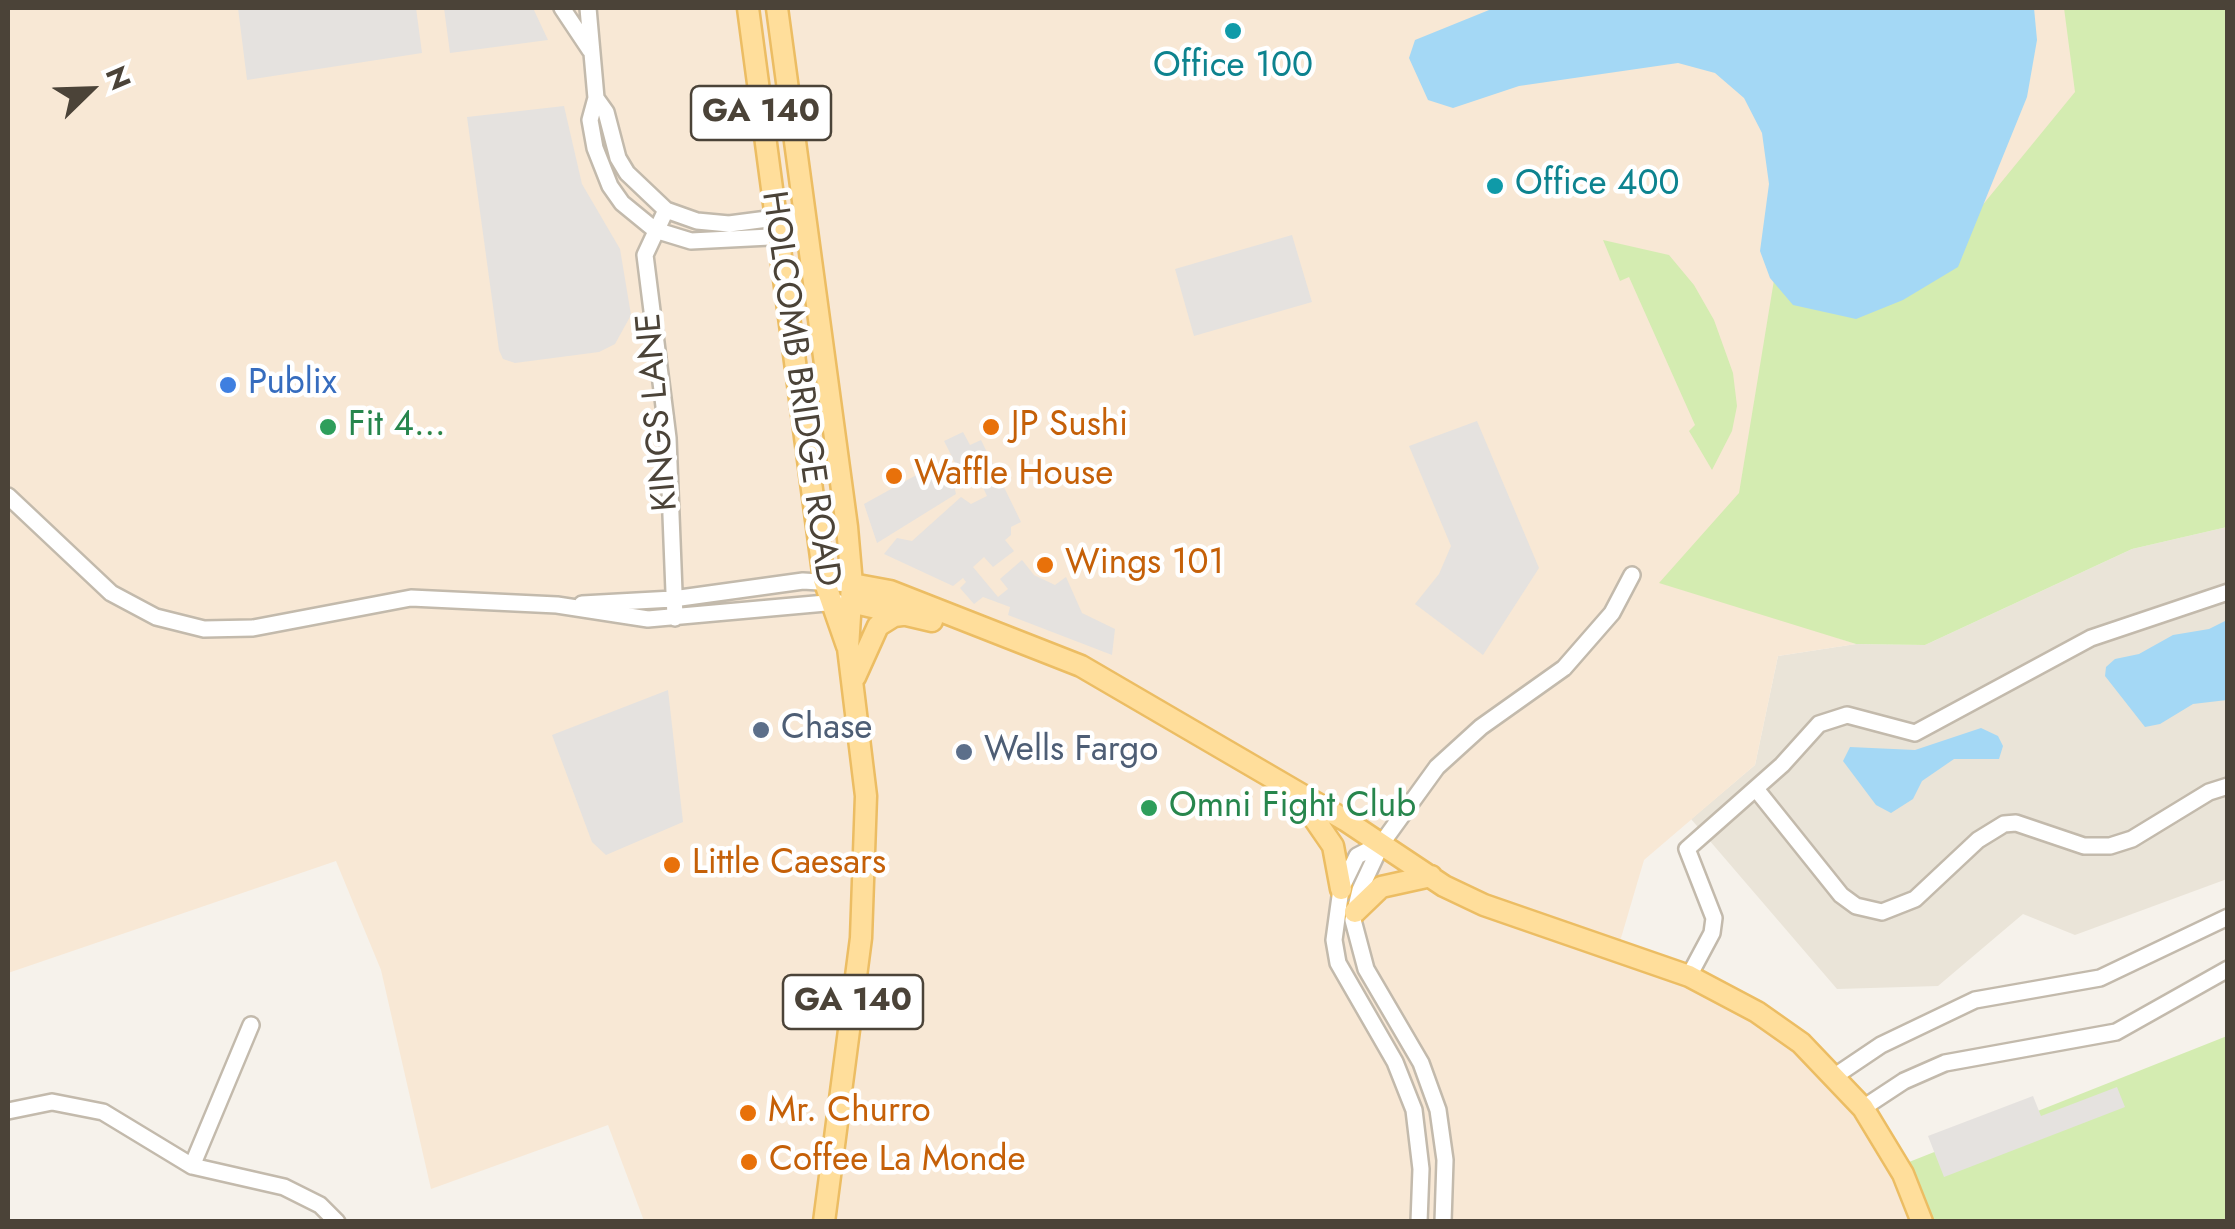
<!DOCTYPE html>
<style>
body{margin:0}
#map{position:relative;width:2235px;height:1229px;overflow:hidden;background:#f6f2eb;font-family:Jost,sans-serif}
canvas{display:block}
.frame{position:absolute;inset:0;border:10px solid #4b4338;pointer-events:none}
.north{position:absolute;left:40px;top:40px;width:100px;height:100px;-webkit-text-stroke:8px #fff;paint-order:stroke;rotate:67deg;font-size:28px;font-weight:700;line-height:40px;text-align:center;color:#4b4338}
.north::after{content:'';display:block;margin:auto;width:35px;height:45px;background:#4b4338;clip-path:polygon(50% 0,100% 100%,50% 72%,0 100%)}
</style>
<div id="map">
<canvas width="2235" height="1229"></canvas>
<div class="frame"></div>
<div class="north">N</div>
</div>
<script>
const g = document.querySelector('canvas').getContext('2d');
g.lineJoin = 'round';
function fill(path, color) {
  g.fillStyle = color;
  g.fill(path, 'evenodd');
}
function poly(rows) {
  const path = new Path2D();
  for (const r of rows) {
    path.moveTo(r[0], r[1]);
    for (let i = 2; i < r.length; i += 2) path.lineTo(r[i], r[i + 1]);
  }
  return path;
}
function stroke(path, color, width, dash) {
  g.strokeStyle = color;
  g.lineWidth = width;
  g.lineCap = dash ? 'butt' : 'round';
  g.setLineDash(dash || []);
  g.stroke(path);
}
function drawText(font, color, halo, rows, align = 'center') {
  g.font = font + ' Jost,sans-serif';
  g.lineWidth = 9;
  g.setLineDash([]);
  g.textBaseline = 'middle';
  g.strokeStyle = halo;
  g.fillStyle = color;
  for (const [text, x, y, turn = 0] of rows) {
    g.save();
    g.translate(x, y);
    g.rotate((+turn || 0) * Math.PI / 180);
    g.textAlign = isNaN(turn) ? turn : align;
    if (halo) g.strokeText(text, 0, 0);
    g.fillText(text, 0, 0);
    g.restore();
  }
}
fill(poly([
 [2227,527,2227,879,2075,935,2023,914,1938,986,1837,989,1691,819,1755,765,1778,656,1856,644,1925,645,2132,549]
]), '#eae4d8');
fill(poly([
 [8,8,2227,8,1838,638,1856,644,1778,656,1755,765,1644,860,1616,955,1794,1032,1866,1094,1907,1169,1930,1221,644,1221,608,1125,431,1189,381,970,336,861,8,973]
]), '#f8e8d5');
fill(poly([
 [2064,8,2227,8,2227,527,2132,549,1925,645,1856,644,1659,583,1739,493,1775,274,1936,262,2075,92],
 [1603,240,1669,255,1694,285,1714,320,1733,373,1737,406,1732,431,1712,470,1689,431,1695,425,1629,277,1620,281],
 [2227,1036,2227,1221,1930,1221,1904,1164]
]), '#d4ecb1');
fill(poly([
 [238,8,416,8,422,53,247,80],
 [444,8,533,8,548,40,450,53],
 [564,106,582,184,620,249,631,315,615,344,599,352,515,363,503,359,499,350,467,117],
 [1292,235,1312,302,1194,336,1175,269],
 [1477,421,1539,568,1483,655,1415,604,1439,574,1451,546,1409,446],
 [963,432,970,445,981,440,1021,522,1011,527,1011,535,1005,540,1014,551,993,567,984,557,973,567,998,597,1008,589,1000,579,1022,560,1034,575,1055,585,1066,577,1082,613,1115,629,1112,655,1008,615,1010,607,983,597,974,604,960,588,966,582,963,578,953,586,884,554,897,538,912,541,961,497,971,504,987,496,979,479,966,485,944,441],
 [938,463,952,477,956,494,877,543,864,504],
 [668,690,683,822,606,855,592,842,552,735],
 [2117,1087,2125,1107,1944,1177,1928,1136,2033,1096,2041,1116]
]), '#e5e2df');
fill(poly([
 [1494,8,2034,8,2037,40,2027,97,1958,267,1903,300,1856,319,1793,305,1770,278,1760,251,1769,184,1762,133,1744,98,1715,73,1678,63,1519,86,1453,108,1428,100,1409,58,1415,40],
 [2227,620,2227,700,2193,704,2160,724,2145,727,2105,676,2106,667,2115,659,2139,654,2173,635,2209,629],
 [1981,728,1998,736,2003,746,1999,759,1954,759,1922,781,1913,799,1891,813,1876,805,1843,761,1850,747,1915,750]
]), '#a4d8f5');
const minor = poly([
 [562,8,590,50],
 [588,8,596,98,590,120,595,148,610,186,622,203,655,230,691,241,809,235],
 [596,98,606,112,618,158,627,173,666,210,697,221,729,224,806,214],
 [666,210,645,255,668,438,675,618],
 [8,496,111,593,156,617,204,629,253,628,411,598,557,605,648,619,837,602],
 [582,604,673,599,803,581,852,584],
 [1756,789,1841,895,1856,906,1882,912,1915,899,1978,840,2004,824,2016,823,2084,846,2110,846,2132,839,2209,792,2228,786],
 [1382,843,1357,856,1341,889,1334,940,1338,963,1395,1062,1414,1110,1421,1169,1419,1222],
 [1689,976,1712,933,1714,918,1687,849,1782,765,1819,724,1847,715,1915,733,2091,638,2228,592],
 [1835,1076,1881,1045,1975,1000,2100,978,2228,917],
 [1863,1108,1904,1081,1945,1063,2116,1032,2228,969],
 [8,1111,52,1102,103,1112,192,1166,284,1187,320,1205,337,1222],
 [192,1166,251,1025],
 [1443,1222,1445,1160,1438,1110,1421,1063,1366,969,1353,920,1360,890,1382,843,1437,767,1481,727,1564,668,1612,613,1632,575]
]);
const major = poly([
 [748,8,824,580,847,646],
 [777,8,847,527,852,584,848,648,866,796,861,938,824,1222],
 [852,584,890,591,1081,666,1345,820,1444,886,1484,905,1689,976,1757,1012,1801,1043,1863,1108,1903,1174,1922,1222],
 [851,602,932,621],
 [855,677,878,626,894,616,910,614],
 [1302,801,1333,846,1341,889],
 [1355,912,1381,887,1431,876]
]);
stroke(minor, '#c3baac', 20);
stroke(major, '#ecbd63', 25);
stroke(minor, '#fff', 15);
stroke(major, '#ffde9b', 20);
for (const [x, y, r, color] of [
 [1233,31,10,"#0f9aa8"],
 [1495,186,10,"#0f9aa8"],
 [228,385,10,"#3f7fe0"],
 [328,427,10,"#2e9e5b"],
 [991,427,10,"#e8710a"],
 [894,476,10,"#e8710a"],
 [1045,565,10,"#e8710a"],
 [761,730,10,"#5c6f8a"],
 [964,752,10,"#5c6f8a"],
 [1149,808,10,"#2e9e5b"],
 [672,865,10,"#e8710a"],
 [748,1113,10,"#e8710a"],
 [749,1162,10,"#e8710a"]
]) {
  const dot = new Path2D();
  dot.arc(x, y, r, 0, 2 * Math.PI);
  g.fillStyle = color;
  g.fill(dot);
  stroke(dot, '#fff', 4);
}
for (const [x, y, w] of [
 [761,113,140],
 [853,1002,140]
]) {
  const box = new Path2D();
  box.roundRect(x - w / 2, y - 27, w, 54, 8);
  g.fillStyle = '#fff';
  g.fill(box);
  stroke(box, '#4b4338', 2.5);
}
drawText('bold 32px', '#4b4338', null, [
 ["GA 140",761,113],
 ["GA 140",853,1002]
]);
drawText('35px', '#0d838f', '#fff', [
 ["Office 100",1233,68],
 ["Office 400",1515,186,"left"]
]);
drawText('35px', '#366cbe', '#fff', [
 ["Publix",248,385]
], 'left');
drawText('35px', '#4b4338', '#fff', [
 ["HOLCOMB BRIDGE ROAD",799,389,82],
 ["KINGS LANE",659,412,-95]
]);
drawText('35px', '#27864d', '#fff', [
 ["Fit 4...",348,427],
 ["Omni Fight Club",1169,808]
], 'left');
drawText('35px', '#c56008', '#fff', [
 ["JP Sushi",1011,427],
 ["Waffle House",914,476],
 ["Wings 101",1065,565],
 ["Little Caesars",692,865],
 ["Mr. Churro",768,1113],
 ["Coffee La Monde",769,1162]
], 'left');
drawText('35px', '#4e5e75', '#fff', [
 ["Chase",781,730],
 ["Wells Fargo",984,752]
], 'left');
</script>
